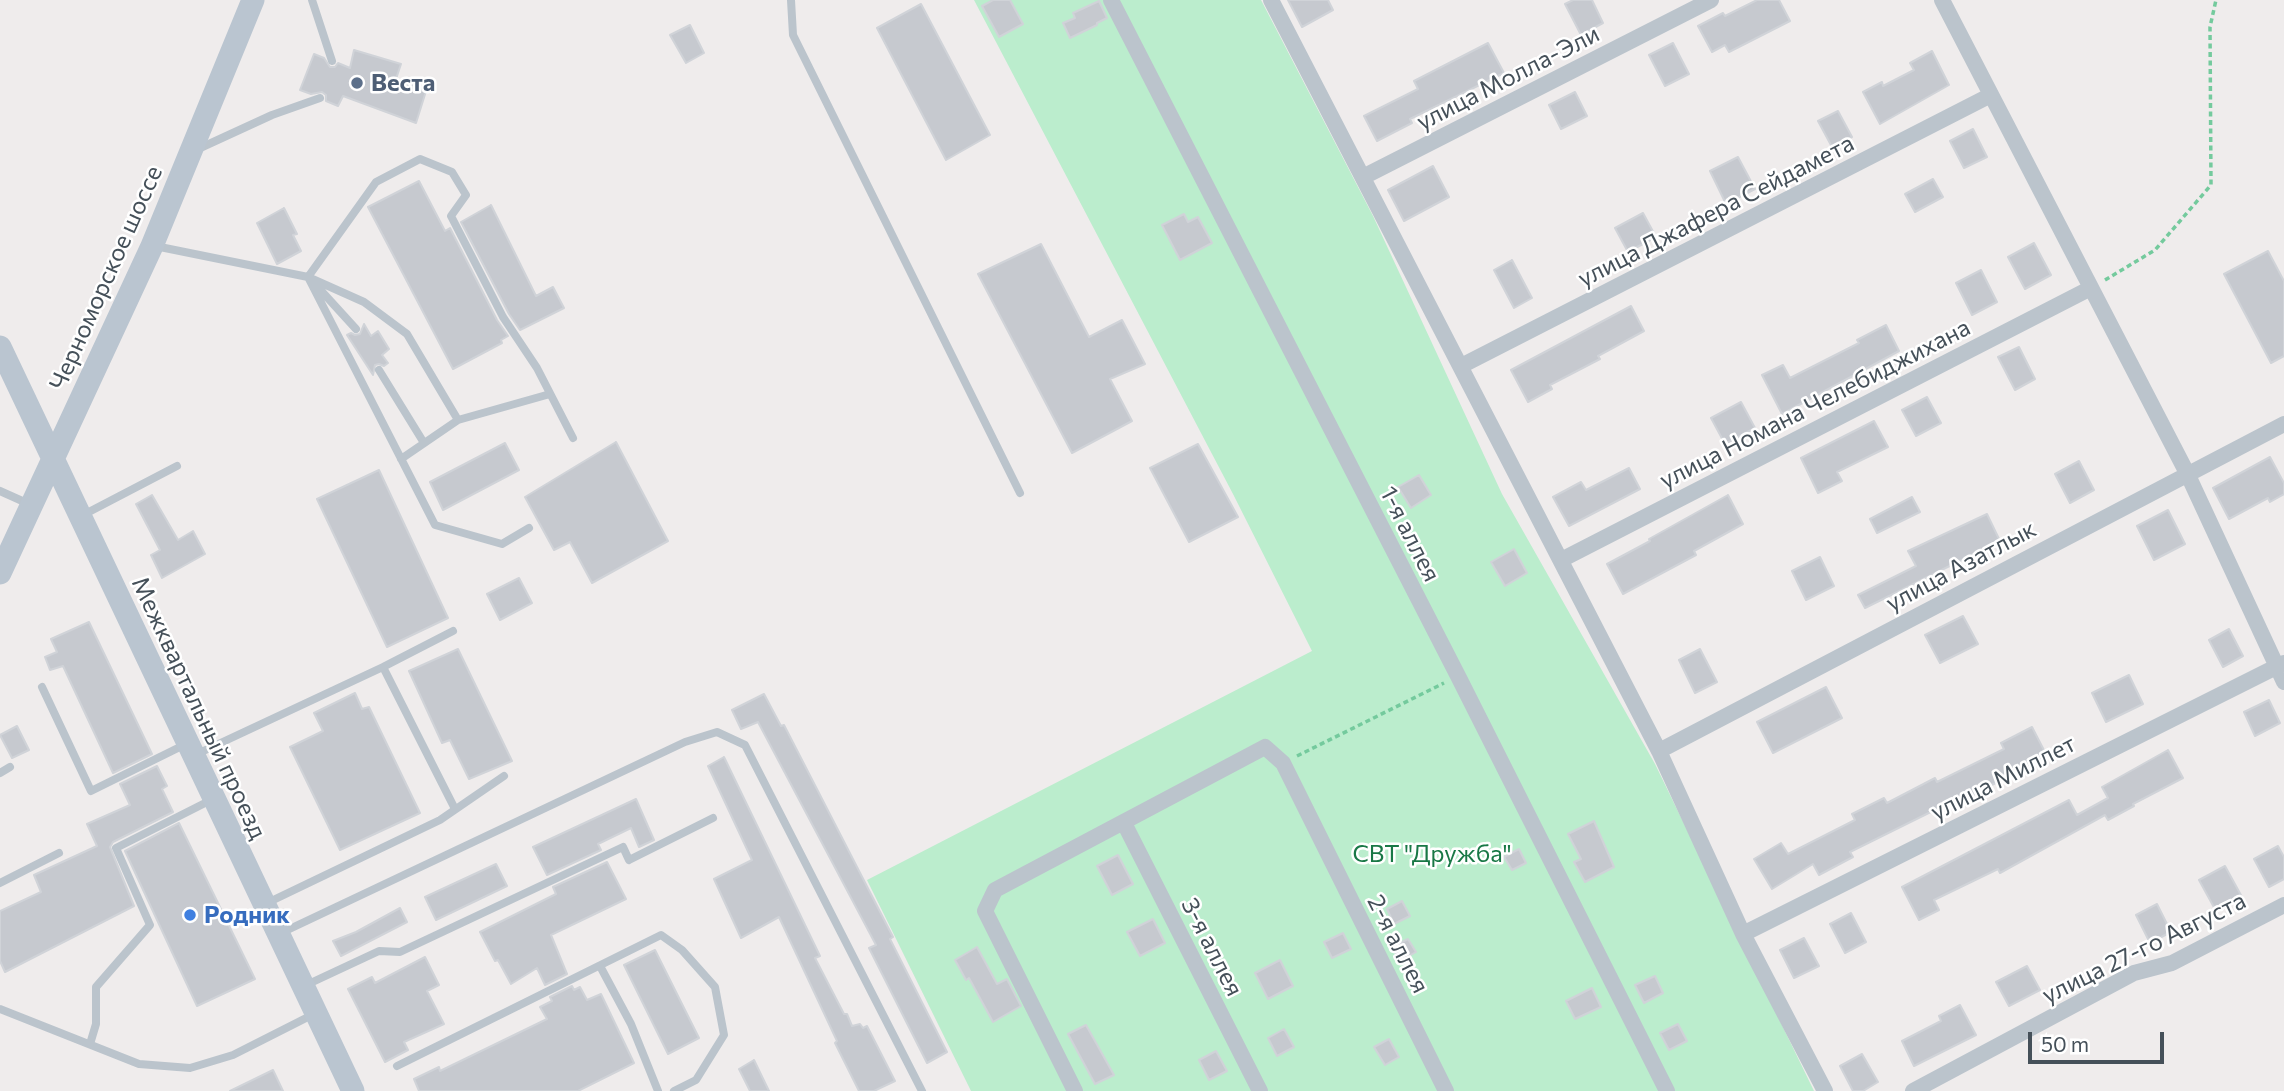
<!DOCTYPE html>
<meta charset="utf-8">
<style>
body{margin:0}
#map{position:relative;width:2284px;height:1091px;overflow:hidden;background:#efecec;font-family:Commissioner,sans-serif}
canvas{display:block}
.scale{position:absolute;left:2028px;top:1032px;width:136px;height:32px;box-sizing:border-box;border:4px solid #455059;border-top:0;padding-left:9px;font-size:21px;line-height:24px;white-space:nowrap;color:#455059;-webkit-text-stroke:5px #fff;paint-order:stroke}
</style>
<div id="map">
<canvas width="2284" height="1091"></canvas>
<div class="scale">50 m</div>
</div>
<script>
const g = document.querySelector('canvas').getContext('2d');
g.lineJoin = 'round';
function fill(path, color) {
  g.fillStyle = color;
  g.fill(path, 'evenodd');
}
function poly(rows) {
  const path = new Path2D();
  for (const r of rows) {
    path.moveTo(r[0], r[1]);
    for (let i = 2; i < r.length; i += 2) path.lineTo(r[i], r[i + 1]);
  }
  return path;
}
function stroke(path, color, width, dash) {
  g.strokeStyle = color;
  g.lineWidth = width;
  g.lineCap = dash ? 'butt' : 'round';
  g.setLineDash(dash || []);
  g.stroke(path);
}
function drawText(font, color, halo, rows, align = 'center') {
  g.font = font + ' Commissioner,sans-serif';
  g.lineWidth = 5;
  g.setLineDash([]);
  g.textBaseline = 'middle';
  g.strokeStyle = halo;
  g.fillStyle = color;
  for (const [text, x, y, turn = 0] of rows) {
    g.save();
    g.translate(x, y);
    g.rotate((+turn || 0) * Math.PI / 180);
    g.textAlign = isNaN(turn) ? turn : align;
    if (halo) g.strokeText(text, 0, 0);
    g.fillText(text, 0, 0);
    g.restore();
  }
}
fill(poly([
 [974,0,1261,0,1373,216,1502,494,1655,764,1814,1091,971,1091,867,880,1312,651,1233,494]
]), '#bbedcd');
const building = poly([
 [993,0,1010,0,1023,24,999,37,982,6,993,0],
 [1288,0,1328,0,1333,10,1302,27,1288,0],
 [1573,0,1592,0,1603,23,1581,35,1565,4,1573,0],
 [1757,0,1779,0,1790,21,1729,52,1725,45,1712,52,1698,26,1723,13,1725,16,1757,0],
 [1099,1,1107,18,1097,23,1097,25,1070,38,1063,23,1075,18,1073,13,1099,1],
 [921,4,990,135,946,160,877,28,921,4],
 [690,25,704,53,686,63,670,35,690,25],
 [1488,43,1504,73,1410,119,1412,123,1377,141,1364,116,1418,89,1414,81,1488,43],
 [1673,43,1689,74,1665,86,1649,55,1673,43],
 [354,50,401,64,396,79,427,88,416,123,343,96,338,106,326,101,326,95,322,92,311,94,300,90,314,54,324,58,330,67,335,67,338,63,350,68,354,50],
 [1932,51,1949,85,1880,124,1863,92,1882,82,1883,86,1914,70,1910,63,1932,51],
 [1575,92,1587,116,1561,129,1549,105,1575,92],
 [1838,111,1852,137,1832,147,1818,121,1838,111],
 [1973,129,1987,157,1964,168,1950,141,1973,129],
 [1738,157,1755,189,1726,204,1710,171,1738,157],
 [1433,166,1449,197,1404,221,1388,190,1433,166],
 [1933,179,1943,197,1915,212,1905,194,1933,179],
 [419,181,445,231,450,228,497,320,508,336,501,340,502,343,453,369,368,207,419,181],
 [491,205,536,296,553,287,564,308,520,330,509,314,461,222,491,205],
 [284,208,297,234,293,235,301,251,277,264,257,223,284,208],
 [1643,213,1656,237,1628,252,1615,228,1643,213],
 [1184,214,1188,222,1198,217,1212,243,1180,260,1162,225,1184,214],
 [2034,243,2051,275,2025,289,2008,257,2034,243],
 [1041,244,1089,337,1122,320,1145,364,1110,379,1132,421,1072,453,978,274,1041,244],
 [2268,251,2284,281,2284,356,2271,363,2224,274,2268,251],
 [1512,260,1532,298,1514,308,1494,270,1512,260],
 [1981,270,1997,302,1972,315,1956,283,1981,270],
 [1631,306,1644,331,1598,356,1600,359,1550,385,1552,389,1528,402,1511,370,1631,306],
 [364,324,371,336,378,331,389,349,382,355,388,363,384,366,379,364,375,365,373,375,347,335,351,333,355,335,360,334,364,324],
 [1886,325,1899,351,1782,414,1762,375,1783,365,1790,378,1859,343,1857,340,1886,325],
 [2019,347,2035,379,2015,390,1998,357,2019,347],
 [1927,397,1941,423,1916,436,1902,410,1927,397],
 [1741,402,1755,428,1725,444,1711,418,1741,402],
 [1874,421,1888,447,1837,472,1842,481,1818,493,1801,458,1874,421],
 [616,442,668,541,592,583,570,542,554,550,525,497,616,442],
 [505,443,519,470,443,510,430,482,505,443],
 [1198,444,1238,517,1189,542,1150,468,1198,444],
 [2270,457,2284,483,2284,494,2270,502,2268,498,2229,519,2213,488,2270,457],
 [2079,461,2094,490,2070,503,2055,474,2079,461],
 [1629,468,1640,489,1569,526,1553,497,1581,482,1586,490,1629,468],
 [379,470,448,618,387,647,317,499,379,470],
 [1419,475,1431,495,1411,508,1398,487,1419,475],
 [152,495,178,540,193,531,205,554,162,578,151,555,160,550,136,504,152,495],
 [1728,495,1743,524,1694,551,1696,555,1623,594,1607,564,1650,541,1649,539,1728,495],
 [1912,497,1920,512,1877,533,1870,519,1912,497],
 [2168,510,2185,544,2154,560,2137,526,2168,510],
 [1987,514,2000,541,1865,608,1858,595,1916,566,1908,551,1987,514],
 [1514,549,1527,573,1505,586,1491,562,1514,549],
 [1820,557,1834,586,1806,600,1792,571,1820,557],
 [519,578,532,603,500,620,487,594,519,578],
 [1963,616,1978,644,1940,663,1925,635,1963,616],
 [89,622,152,754,113,773,63,666,50,670,45,657,57,652,51,639,89,622],
 [2229,629,2243,656,2223,667,2209,640,2229,629],
 [458,649,512,761,469,779,450,740,442,743,409,671,458,649],
 [1700,649,1717,682,1695,693,1679,660,1700,649],
 [2129,675,2143,704,2106,722,2092,693,2129,675],
 [1826,687,1842,718,1773,753,1757,722,1826,687],
 [355,693,362,709,369,707,420,813,340,850,290,747,323,731,314,713,355,693],
 [764,694,781,726,784,725,893,937,890,939,947,1052,927,1063,869,948,876,945,758,722,741,729,732,710,764,694],
 [2269,700,2280,723,2255,736,2244,712,2269,700],
 [17,726,29,750,12,758,0,735,17,726],
 [2032,727,2047,756,1969,797,1967,794,1850,852,1853,857,1819,875,1813,864,1772,889,1754,859,1781,843,1788,854,1855,820,1852,814,1884,798,1887,803,1935,778,1937,782,2004,749,2001,743,2032,727],
 [2168,750,2183,778,2133,804,2134,806,2108,820,2105,815,2000,873,1998,869,1934,900,1939,910,1919,920,1902,887,2069,800,2077,815,2108,798,2102,787,2168,750],
 [724,757,820,956,815,958,844,1014,847,1014,852,1026,860,1024,863,1028,867,1026,895,1081,874,1091,859,1091,835,1043,837,1041,779,917,741,938,714,879,752,860,708,766,724,757],
 [157,766,167,786,162,789,173,812,113,842,110,847,134,906,5,972,0,961,0,911,41,892,34,875,97,846,87,824,130,805,120,784,157,766],
 [636,799,654,840,639,847,631,828,598,844,601,850,547,875,533,847,636,799],
 [1594,821,1614,867,1585,882,1574,862,1581,859,1568,834,1594,821],
 [179,823,255,979,197,1006,125,851,179,823],
 [2278,846,2284,857,2284,879,2269,887,2254,859,2278,846],
 [1519,849,1526,863,1512,870,1504,857,1519,849],
 [1118,855,1133,884,1112,895,1097,866,1118,855],
 [607,862,626,899,551,935,567,974,545,985,537,968,511,984,498,960,495,961,480,932,556,894,553,887,607,862],
 [496,864,507,886,436,920,425,897,496,864],
 [2225,866,2242,897,2216,911,2199,880,2225,866],
 [1402,901,1410,916,1394,924,1387,909,1402,901],
 [2157,904,2171,932,2150,943,2136,915,2157,904],
 [400,908,407,922,341,956,333,941,356,932,400,908],
 [1851,913,1866,942,1845,953,1830,924,1851,913],
 [1153,919,1165,943,1140,956,1127,932,1153,919],
 [1343,933,1351,949,1332,958,1324,942,1343,933],
 [1804,938,1819,966,1794,978,1780,950,1804,938],
 [1408,939,1416,952,1400,961,1392,947,1408,939],
 [977,947,997,984,1007,979,1021,1006,993,1022,969,978,966,980,955,960,977,947],
 [655,950,699,1038,668,1054,624,965,655,950],
 [425,957,439,985,427,991,444,1024,404,1042,408,1050,385,1062,348,989,372,977,375,983,425,957],
 [1280,960,1293,986,1268,999,1255,973,1280,960],
 [2027,966,2040,990,2009,1006,1996,982,2027,966],
 [1655,976,1663,993,1644,1003,1635,985,1655,976],
 [572,986,574,990,580,987,587,1000,601,994,634,1063,578,1091,419,1091,414,1079,439,1067,440,1071,547,1019,540,1007,552,1001,550,997,572,986],
 [1592,988,1601,1007,1575,1019,1566,1001,1592,988],
 [1960,1005,1976,1035,1914,1066,1902,1041,1941,1021,1939,1016,1960,1005],
 [1678,1024,1687,1041,1669,1050,1660,1033,1678,1024],
 [1086,1025,1114,1075,1095,1084,1068,1034,1086,1025],
 [1284,1029,1294,1047,1277,1056,1268,1038,1284,1029],
 [1389,1039,1399,1057,1385,1065,1374,1047,1389,1039],
 [1216,1051,1227,1071,1209,1080,1199,1060,1216,1051],
 [1862,1054,1878,1082,1863,1091,1853,1091,1840,1066,1862,1054],
 [754,1060,769,1091,750,1091,739,1069,754,1060],
 [273,1070,283,1091,230,1091,273,1070]
]);
fill(building, '#c6c9cf');
stroke(building, '#d0d3d8', 2);
stroke(poly([
 [2105,280,2155,250,2211,185,2210,27,2216,0],
 [1297,756,1444,683]
]), '#74ca9d', 3.5, [5, 3.5]);
stroke(poly([
 [312,0,332,61],
 [791,0,793,35,1020,493],
 [198,149,272,115,320,98],
 [155,246,308,277,435,525,502,544,529,528],
 [308,277,376,182,420,159,452,172,466,195,451,216,503,317,537,368,573,438],
 [308,277,364,302,407,334,458,420],
 [315,284,356,329],
 [379,370,424,443],
 [401,459,458,420,550,394],
 [0,491,29,504],
 [83,515,177,466],
 [383,667,455,809],
 [42,687,91,791,186,744],
 [197,754,383,667,453,631],
 [0,773,10,767],
 [0,883,59,853],
 [267,903,440,820,504,776],
 [281,933,685,742,717,732,745,745,922,1091],
 [600,966,631,1024,658,1091],
 [304,986,379,951,400,952,623,847,629,860,713,818],
 [0,1009,139,1064,190,1068,233,1055,314,1014],
 [90,1044,96,1024,96,987,150,925,116,848,213,799],
 [397,1066,661,935,682,950,715,987,724,1035,696,1080,674,1091]
]), '#bbc4cc', 8);
stroke(poly([
 [1111,0,1458,676,1667,1091],
 [1271,0,1659,751,1743,934,1825,1091],
 [1942,0,2187,473,2284,682],
 [1363,177,1711,0],
 [1461,366,1991,95],
 [1561,560,2091,288],
 [1659,751,2284,424],
 [1124,823,1260,1091],
 [1743,934,2284,663],
 [1075,1091,985,911,995,890,1265,747,1283,763,1446,1091],
 [1913,1091,2134,973,2172,963,2284,905]
]), '#bbc4cc', 16);
stroke(poly([
 [0,347,353,1091],
 [0,573,152,246,253,0]
]), '#bac5d0', 23);
for (const [x, y, r, color] of [
 [357,83,7,"#5c6f8a"],
 [190,915,7,"#3f7fe0"]
]) {
  const dot = new Path2D();
  dot.arc(x, y, r, 0, 2 * Math.PI);
  g.fillStyle = color;
  g.fill(dot);
  stroke(dot, '#fff', 2.5);
}
drawText('24px', '#455059', '#fff', [
 ["улица Молла-Эли",1508,78,-27],
 ["улица Джафера Сейдамета",1716,211,-27],
 ["Черноморское шоссе",106,278,-66],
 ["улица Номана Челебиджихана",1815,404,-27],
 ["1-я аллея",1410,534,63],
 ["улица Азатлык",1961,566,-28],
 ["Межквартальный проезд",199,708,65],
 ["улица Миллет",2003,778,-27],
 ["2-я аллея",1398,944,63],
 ["3-я аллея",1212,947,63],
 ["улица 27-го Августа",2144,948,-26]
]);
drawText('bold 24px', '#4e5e75', '#fff', [
 ["Веста",371,83]
], 'left');
drawText('24px', '#197846', '#fff', [
 ["СВТ \"Дружба\"",1432,854]
]);
drawText('bold 24px', '#366cbe', '#fff', [
 ["Родник",204,915]
], 'left');
</script>
